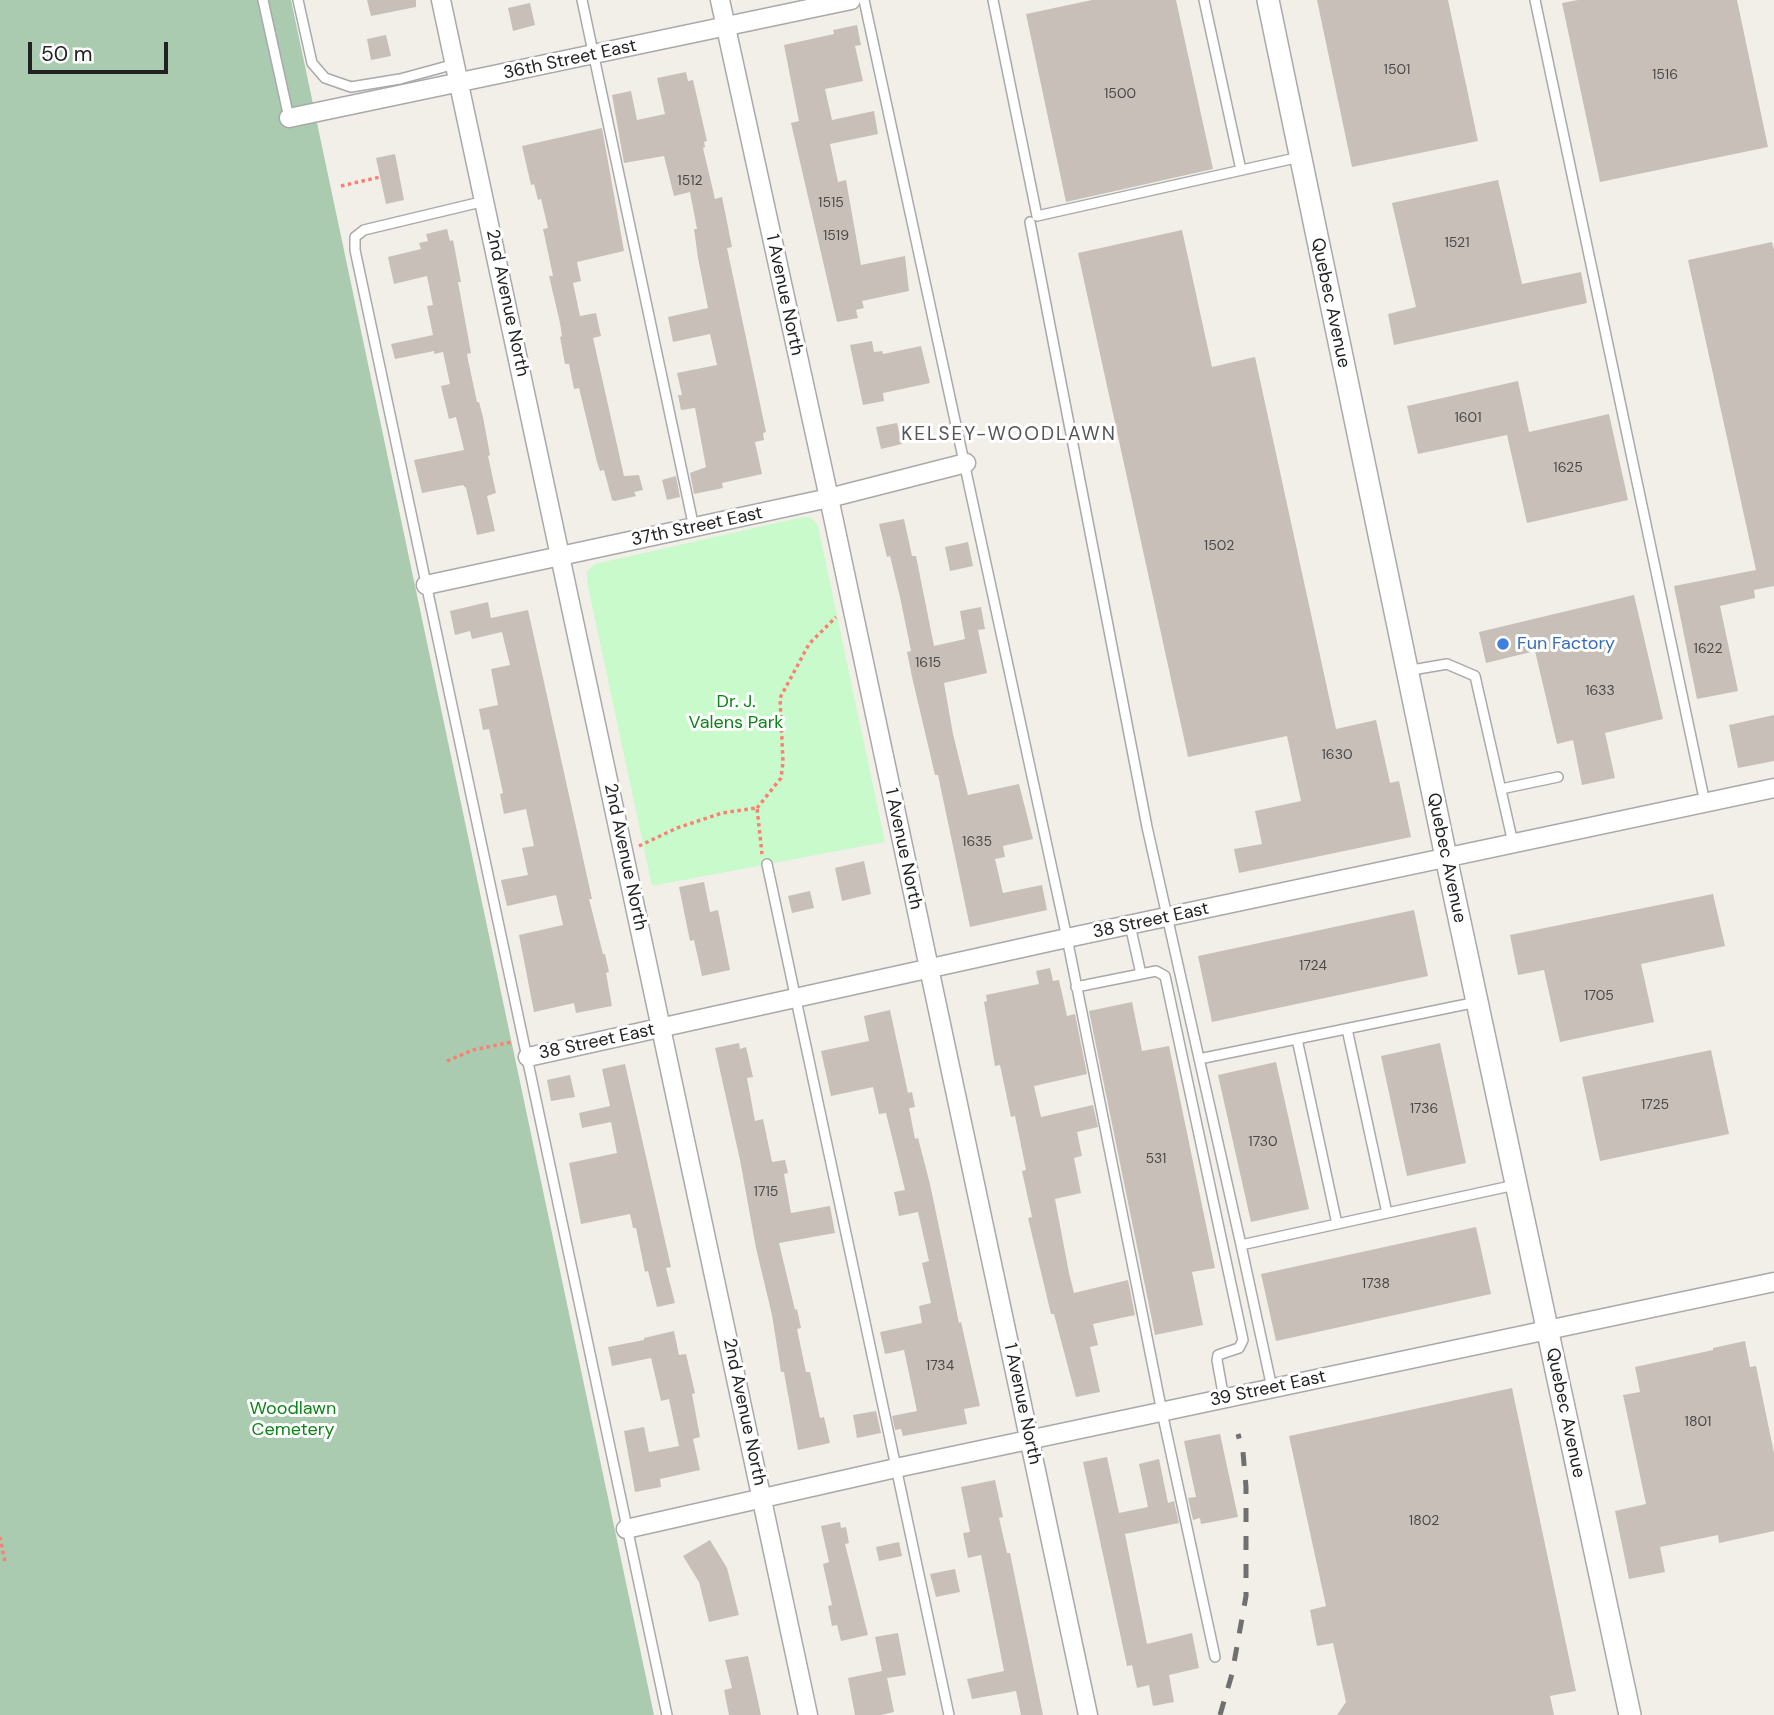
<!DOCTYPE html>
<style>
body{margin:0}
#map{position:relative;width:1774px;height:1715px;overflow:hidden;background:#f2efe9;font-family:"DM Sans",sans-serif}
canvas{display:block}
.scale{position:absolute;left:28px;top:42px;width:140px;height:32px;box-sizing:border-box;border:4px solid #222;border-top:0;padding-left:9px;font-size:21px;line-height:24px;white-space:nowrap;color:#222;-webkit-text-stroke:5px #fff;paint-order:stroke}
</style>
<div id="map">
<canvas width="1774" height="1715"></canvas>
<div class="scale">50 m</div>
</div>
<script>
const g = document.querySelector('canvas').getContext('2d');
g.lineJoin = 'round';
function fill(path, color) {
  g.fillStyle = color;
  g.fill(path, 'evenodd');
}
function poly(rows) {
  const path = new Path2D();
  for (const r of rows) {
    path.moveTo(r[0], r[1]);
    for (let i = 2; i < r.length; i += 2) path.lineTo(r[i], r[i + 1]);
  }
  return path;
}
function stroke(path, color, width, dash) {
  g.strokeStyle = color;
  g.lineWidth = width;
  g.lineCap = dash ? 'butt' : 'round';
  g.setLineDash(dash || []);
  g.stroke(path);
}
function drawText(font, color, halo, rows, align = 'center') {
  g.font = font + ' "DM Sans",sans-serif';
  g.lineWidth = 6;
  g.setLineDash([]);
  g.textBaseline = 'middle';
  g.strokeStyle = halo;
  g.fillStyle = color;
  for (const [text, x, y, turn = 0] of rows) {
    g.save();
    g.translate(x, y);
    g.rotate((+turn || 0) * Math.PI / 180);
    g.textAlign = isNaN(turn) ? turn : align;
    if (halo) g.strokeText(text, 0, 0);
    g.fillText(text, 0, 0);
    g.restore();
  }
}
fill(poly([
 [0,0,291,0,654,1715,0,1715]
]), '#aacbaf');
fill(poly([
 [803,517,812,518,818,526,885,842,652,886,587,582,587,571,595,564]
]), '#c8facc');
fill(poly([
 [367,0,416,0,416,7,371,16],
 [1092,0,1176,0,1213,169,1066,202,1026,14],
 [1317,0,1448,0,1478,141,1352,167],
 [1578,0,1737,0,1768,147,1600,182,1562,3],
 [530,3,535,25,513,31,508,8],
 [857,25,861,45,855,46,863,81,825,89,832,120,874,111,878,134,830,144,838,182,846,180,861,265,905,256,909,291,862,301,864,308,856,310,858,318,837,322,791,123,799,121,784,45,834,34,833,30],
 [386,35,391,56,371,60,367,39],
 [686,72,688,81,693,80,707,141,704,142,705,147,703,148,715,199,722,197,732,247,727,248,766,432,763,433,764,440,755,442,762,474,722,483,723,488,694,494,690,473,706,467,695,408,681,410,678,395,682,395,677,373,717,365,710,334,673,342,668,317,708,308,698,258,694,229,697,229,690,192,674,196,664,156,624,163,612,95,631,91,637,120,665,114,657,78],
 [602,128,624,251,577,262,581,281,573,283,580,316,596,313,601,336,593,338,624,476,639,475,643,490,634,492,636,496,615,501,612,500,604,470,600,471,597,462,579,388,574,389,569,364,565,364,560,337,562,336,560,323,549,276,553,276,543,229,548,228,541,199,538,200,534,184,531,185,522,146],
 [395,154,404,200,386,204,376,158],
 [1498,180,1522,284,1581,272,1587,303,1394,345,1388,314,1416,307,1392,203],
 [447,229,450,241,453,240,461,282,458,282,471,353,467,354,468,360,477,402,479,402,483,417,490,455,488,456,496,493,487,496,495,531,477,535,466,488,463,485,422,493,414,460,464,450,456,417,449,419,441,386,450,384,443,352,434,354,434,351,395,359,391,344,433,335,427,306,433,305,427,276,394,284,388,257,421,249,419,243,428,241,426,234],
 [1182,230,1212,367,1255,357,1336,729,1376,720,1390,783,1399,781,1411,837,1239,873,1234,849,1262,844,1255,811,1301,801,1287,736,1188,757,1078,253],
 [1772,242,1774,250,1774,586,1754,590,1755,598,1720,606,1738,691,1697,699,1674,586,1756,570,1688,260],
 [872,341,874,352,882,351,883,354,921,346,930,383,883,393,884,401,863,405,850,345],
 [1518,381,1529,432,1609,414,1628,500,1527,523,1507,435,1418,454,1407,406],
 [897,423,902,444,881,449,876,427],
 [676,476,680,497,667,500,662,480],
 [904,519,912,556,916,556,934,646,965,639,960,611,981,607,985,629,978,630,987,673,944,683,953,734,968,795,1019,784,1033,839,1003,846,1005,857,995,859,1003,893,1042,885,1047,910,970,927,938,775,935,775,912,677,907,652,911,651,900,597,890,556,887,557,879,524],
 [968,542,973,566,950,571,945,547],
 [1634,595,1663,719,1605,733,1615,778,1582,785,1573,740,1557,744,1535,651,1486,663,1479,632],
 [488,602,491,618,528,610,592,899,589,899,603,954,605,954,609,972,606,973,612,1006,576,1013,574,1003,534,1012,519,935,563,925,556,895,507,906,501,880,528,875,522,848,534,846,526,809,504,814,500,794,503,793,489,729,483,730,479,709,498,705,491,669,510,665,502,632,472,639,470,631,455,635,450,611],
 [1774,715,1774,761,1738,768,1729,725],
 [864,861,871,894,842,901,835,868],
 [704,882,710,912,718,910,730,970,702,976,694,940,690,941,679,887],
 [810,891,814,908,792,913,788,896],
 [1713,894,1725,946,1641,964,1654,1022,1560,1042,1544,970,1518,975,1510,935],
 [1414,910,1428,976,1212,1022,1198,956],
 [1050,968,1053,981,1059,980,1067,1016,1075,1014,1087,1074,1034,1086,1041,1117,1093,1105,1098,1127,1077,1132,1082,1156,1074,1158,1081,1193,1055,1199,1069,1273,1074,1293,1128,1280,1135,1315,1093,1324,1098,1345,1090,1347,1100,1392,1076,1397,1054,1314,1051,1314,1028,1218,1032,1217,1022,1171,1026,1170,1015,1116,1011,1117,1000,1065,995,1066,984,1002,987,1001,986,995,1039,984,1036,971],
 [1132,1002,1142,1051,1169,1046,1215,1268,1192,1272,1203,1325,1155,1335,1089,1011],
 [890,1010,908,1093,912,1092,915,1107,909,1108,915,1139,918,1138,930,1184,959,1323,961,1322,980,1406,964,1409,967,1424,903,1436,901,1429,895,1430,892,1416,917,1411,904,1350,885,1354,880,1332,922,1323,919,1306,931,1303,922,1263,929,1261,918,1212,899,1216,894,1192,905,1190,886,1113,879,1114,873,1087,831,1096,821,1051,869,1041,864,1016],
 [739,1043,740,1049,746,1047,753,1077,747,1078,755,1121,763,1119,772,1162,785,1160,788,1173,784,1174,791,1213,830,1206,835,1233,779,1243,795,1310,797,1309,801,1328,797,1329,806,1372,810,1372,820,1418,824,1417,830,1443,798,1450,784,1372,781,1372,772,1315,756,1248,740,1160,715,1048],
 [1440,1043,1466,1163,1407,1176,1381,1056],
 [1711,1050,1729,1134,1600,1161,1582,1077],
 [1276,1062,1309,1209,1251,1222,1218,1075],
 [625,1064,671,1267,666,1268,675,1303,657,1307,648,1271,645,1272,636,1228,633,1228,630,1214,581,1224,569,1163,617,1153,611,1122,582,1128,579,1113,610,1106,602,1069],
 [570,1075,575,1097,551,1101,547,1080],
 [1476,1227,1491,1294,1276,1341,1261,1274],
 [674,1331,679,1355,686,1354,695,1393,692,1394,700,1437,693,1439,700,1470,660,1479,661,1487,635,1492,624,1431,644,1427,649,1452,679,1446,669,1399,661,1401,651,1358,612,1366,608,1347,644,1340,644,1338],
 [1745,1341,1750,1367,1756,1366,1774,1453,1774,1531,1719,1543,1718,1535,1660,1547,1665,1572,1629,1579,1615,1511,1646,1504,1623,1395,1640,1392,1635,1367,1713,1350,1713,1348],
 [1512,1388,1576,1691,1550,1696,1554,1715,1337,1715,1346,1702,1333,1643,1317,1646,1310,1610,1326,1606,1289,1436],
 [876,1411,881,1433,857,1438,853,1415],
 [1220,1434,1238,1517,1201,1524,1200,1518,1193,1520,1188,1498,1196,1497,1184,1441],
 [1107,1457,1119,1513,1148,1507,1139,1464,1159,1459,1168,1503,1174,1501,1179,1523,1125,1534,1147,1644,1192,1633,1199,1668,1169,1675,1174,1702,1153,1706,1149,1685,1137,1688,1132,1665,1127,1666,1083,1462],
 [995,1480,1003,1517,999,1518,1007,1553,1010,1553,1043,1715,1021,1715,1016,1691,972,1699,967,1679,1004,1671,981,1555,968,1558,963,1533,970,1532,961,1487],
 [840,1522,841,1528,846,1527,849,1543,845,1544,868,1635,841,1641,837,1625,832,1626,828,1606,832,1605,823,1564,829,1562,821,1526],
 [710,1540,727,1568,739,1615,709,1622,699,1582,683,1556],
 [899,1542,902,1556,879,1561,876,1547],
 [955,1569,960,1592,936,1597,930,1574],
 [898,1633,906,1675,887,1678,894,1712,881,1715,855,1715,848,1678,882,1671,875,1637],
 [748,1656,761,1715,729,1715,724,1690,732,1688,725,1660]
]), '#c7bfb8');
const service = poly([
 [263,0,289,118],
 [298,0,312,63,325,78,351,87,400,79,455,64],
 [582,0,694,528],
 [864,0,1067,938,1162,1412,1215,1657],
 [993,0,1037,216,1300,157],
 [1204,0,1241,170],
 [1535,0,1705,803],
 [485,201,364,230,355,237,355,250,667,1715],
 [1030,222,1147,827,1241,1245,1515,1185],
 [1406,671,1447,664,1475,676,1513,843],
 [1501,789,1558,777],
 [767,864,949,1715],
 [1141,974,1156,971,1165,976,1243,1340,1239,1348,1218,1355,1217,1360,1224,1399],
 [1076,987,1141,974,1130,925],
 [1347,1029,1387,1213],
 [1297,1039,1337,1224],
 [1199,1059,1477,1002],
 [1241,1245,1272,1388]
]);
const minor = poly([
 [441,0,808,1715],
 [720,0,829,498,1088,1715],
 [289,118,851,0],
 [426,585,829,498,966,463],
 [528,1057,1067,938,1774,788],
 [626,1529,896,1468,1774,1282]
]);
const tertiary = poly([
 [1268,0,1446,857,1630,1715]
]);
stroke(service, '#a9a9a9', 12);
stroke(minor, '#a9a9a9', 21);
stroke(tertiary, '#a9a9a9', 24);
stroke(poly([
 [341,186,380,177],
 [757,808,781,778,783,762,780,698,809,644,836,617],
 [639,846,677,828,722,813,757,808,762,854],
 [447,1061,473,1050,512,1042],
 [0,1537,5,1562]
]), '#fa8072', 3.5, [3.5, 3.5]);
stroke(service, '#fff', 9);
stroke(minor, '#fff', 18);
stroke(tertiary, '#fff', 21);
stroke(poly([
 [1220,1715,1232,1674,1246,1596,1246,1487,1243,1452,1238,1434]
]), '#707070', 5, [14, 14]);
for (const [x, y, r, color] of [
 [1503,644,7,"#3f7fe0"]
]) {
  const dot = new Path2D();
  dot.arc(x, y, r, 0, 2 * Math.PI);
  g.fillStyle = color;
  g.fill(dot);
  stroke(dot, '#fff', 2.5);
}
drawText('14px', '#4b4948', null, [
 ["1501",1397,70],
 ["1516",1665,75],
 ["1500",1120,94],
 ["1512",690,181],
 ["1515",831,203],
 ["1519",836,236],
 ["1521",1457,243],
 ["1601",1468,418],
 ["1625",1568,468],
 ["1502",1219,546],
 ["1622",1708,649],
 ["1615",928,663],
 ["1633",1600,691],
 ["1630",1337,755],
 ["1635",977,842],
 ["1724",1313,966],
 ["1705",1599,996],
 ["1725",1655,1105],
 ["1736",1424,1109],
 ["1730",1263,1142],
 ["531",1156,1159],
 ["1715",766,1192],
 ["1738",1376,1284],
 ["1734",940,1366],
 ["1801",1698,1422],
 ["1802",1424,1521]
]);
drawText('18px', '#222', '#fff', [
 ["36th Street East",570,60,-12],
 ["1 Avenue North",784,295,78],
 ["2nd Avenue North",507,303,78],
 ["Quebec Avenue",1330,303,78],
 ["37th Street East",697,527,-12],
 ["1 Avenue North",903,849,78],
 ["2nd Avenue North",625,857,78],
 ["Quebec Avenue",1446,858,78],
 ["38 Street East",1151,921,-12],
 ["38 Street East",597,1042,-12],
 ["39 Street East",1268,1389,-12],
 ["1 Avenue North",1022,1404,78],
 ["2nd Avenue North",744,1412,78],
 ["Quebec Avenue",1565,1413,78]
]);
drawText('18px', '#366cbe', '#fff', [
 ["Fun Factory",1517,644]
], 'left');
drawText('18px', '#0c8416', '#fff', [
 ["Dr. J.",736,702],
 ["Valens Park",736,723],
 ["Woodlawn",293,1409],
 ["Cemetery",293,1430]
]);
g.letterSpacing = '2px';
drawText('19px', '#555', '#fff', [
 ["KELSEY-WOODLAWN",1009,435]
]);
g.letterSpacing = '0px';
</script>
